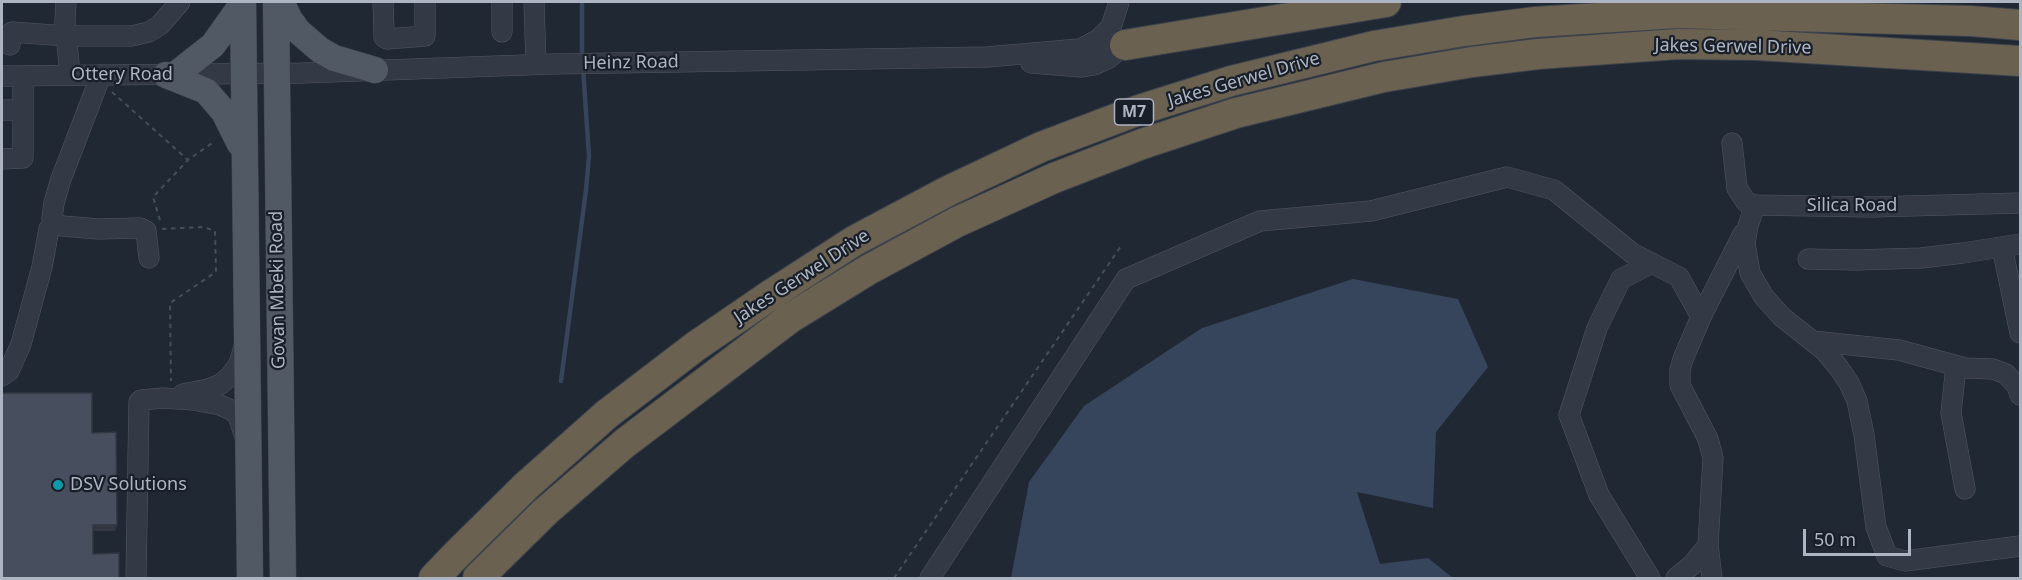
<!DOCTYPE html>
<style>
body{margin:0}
#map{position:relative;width:2022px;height:580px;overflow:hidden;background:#202834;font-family:"Noto Sans",sans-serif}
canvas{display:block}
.frame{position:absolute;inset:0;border:3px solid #aeb5c2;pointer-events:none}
.scale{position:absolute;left:1803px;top:529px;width:108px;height:27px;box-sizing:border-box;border:3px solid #aeb5c2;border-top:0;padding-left:8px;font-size:18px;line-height:21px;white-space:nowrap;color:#aeb5c2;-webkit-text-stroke:4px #191f29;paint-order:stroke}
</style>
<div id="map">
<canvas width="2022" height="580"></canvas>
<div class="frame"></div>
<div class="scale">50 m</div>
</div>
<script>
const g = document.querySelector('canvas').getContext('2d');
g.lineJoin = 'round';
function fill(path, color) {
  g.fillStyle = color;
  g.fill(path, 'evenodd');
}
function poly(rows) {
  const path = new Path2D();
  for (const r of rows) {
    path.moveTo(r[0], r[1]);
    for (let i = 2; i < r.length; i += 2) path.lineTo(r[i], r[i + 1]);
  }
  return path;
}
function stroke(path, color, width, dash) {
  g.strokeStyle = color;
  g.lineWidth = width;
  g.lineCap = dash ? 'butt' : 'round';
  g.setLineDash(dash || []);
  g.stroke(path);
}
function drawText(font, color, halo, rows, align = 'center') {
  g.font = font + ' "Noto Sans",sans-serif';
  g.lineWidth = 4.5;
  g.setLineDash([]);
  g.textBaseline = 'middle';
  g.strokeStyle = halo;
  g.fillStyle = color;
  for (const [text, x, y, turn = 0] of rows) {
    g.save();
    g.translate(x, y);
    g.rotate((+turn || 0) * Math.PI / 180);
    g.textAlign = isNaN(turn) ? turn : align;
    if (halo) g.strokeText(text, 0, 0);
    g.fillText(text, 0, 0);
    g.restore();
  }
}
fill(poly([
 [1353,279,1458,299,1488,367,1436,432,1433,508,1357,492,1380,564,1428,558,1453,578,1011,578,1029,482,1084,406,1202,328]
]), '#36455c');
stroke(poly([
 [582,2,582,59],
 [561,381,586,190,589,156,583,68]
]), '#36455c', 4.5);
const minor = poly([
 [66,2,65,22,70,75],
 [383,2,384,31,384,37,387,39,425,36,425,2],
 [502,2,502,32],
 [534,2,536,64],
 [10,45,9,35,12,32,66,36,131,36,149,32,160,25,180,2],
 [1084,47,1099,39,1111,27,1119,2],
 [1031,63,1082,67,1094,65,1109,58,1122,47],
 [101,75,61,179,54,203,52,218,55,223,62,226,99,229,140,228,146,231,149,258],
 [2,76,302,73,553,64,987,57,1125,45],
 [2,110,22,110],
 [1732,143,1737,188,1746,202,1755,205,1872,207,2020,203],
 [2,159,23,158,23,76],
 [1755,205,1748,226,1745,243,1750,273,1764,297,1782,317,1825,351,1839,368,1849,383,1857,401,1864,435,1876,527,1887,556,1905,561,2020,546],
 [2002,247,2020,333],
 [1808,259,1856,260,1921,258,1963,253,2020,244],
 [1812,341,1899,350,1965,368,1993,369,2006,374,2017,386,2020,395],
 [1956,366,1951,413,1965,489],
 [2,376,9,371,21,344,42,267,49,229,55,223],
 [183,394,208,389,221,384,231,375,239,364,244,347],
 [136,578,139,402,141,400,163,398,193,400,220,405,233,411,238,416,245,437],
 [930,578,1126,279,1260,221,1371,211,1507,177,1554,190,1632,253,1679,277,1701,317],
 [1650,578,1599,495,1569,415,1597,328,1621,279,1652,263],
 [1676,578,1692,565,1708,545],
 [1712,578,1708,545,1713,458,1708,439,1680,385,1680,370,1683,359,1701,317,1743,234]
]);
const major = poly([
 [243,2,250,578],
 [276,2,283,578],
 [281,2,290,20,298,31,320,50,334,58,375,70],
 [166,75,206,91,224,112,240,144],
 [175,75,213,45,243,3]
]);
const highway = poly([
 [1125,45,1386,2],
 [434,578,457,554,526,486,607,414,696,346,772,294,854,241,948,191,1041,147,1139,110,1231,81,1374,46,1464,31,1535,22,1677,13,1971,21,2020,25],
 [478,578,545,512,625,443,790,318,868,270,957,222,1054,178,1142,144,1236,113,1384,77,1472,62,1538,54,1678,44,1757,45,2020,61]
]);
stroke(minor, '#515863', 21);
stroke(major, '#3d434e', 27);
stroke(highway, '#3b424c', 32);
stroke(poly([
 [112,92,188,160,215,141],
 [160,220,153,197,188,160],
 [162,229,203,227,215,231,216,272,170,303,171,381],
 [894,578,1121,246]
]), '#425255', 2, [4.5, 4.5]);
stroke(minor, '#343a45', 20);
stroke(major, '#515965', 26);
stroke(highway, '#6a6151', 30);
fill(poly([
 [93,525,117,525,115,531,90,531]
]), '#323742');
const building = poly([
 [2,393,92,393,92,433,116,432,117,525,93,525,93,554,119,553,119,579,2,579,2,393]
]);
fill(building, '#474f5e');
stroke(building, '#323742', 1.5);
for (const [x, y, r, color] of [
 [58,485,6,"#0f9aa8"]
]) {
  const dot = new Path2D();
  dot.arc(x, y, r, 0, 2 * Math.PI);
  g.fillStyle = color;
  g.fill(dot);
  stroke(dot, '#191f29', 2);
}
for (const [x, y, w] of [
 [1134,112,39]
]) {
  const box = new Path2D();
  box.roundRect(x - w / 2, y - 13, w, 26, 4.5);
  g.fillStyle = '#191f29';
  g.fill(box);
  stroke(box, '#aeb5c2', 1.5);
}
drawText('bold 16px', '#aeb5c2', null, [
 ["M7",1134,112]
]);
drawText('18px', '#aeb5c2', '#191f29', [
 ["Jakes Gerwel Drive",1733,47,1],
 ["Heinz Road",631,63,-1],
 ["Ottery Road",122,75],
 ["Jakes Gerwel Drive",1244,80,-16],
 ["Silica Road",1852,206],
 ["Jakes Gerwel Drive",802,277,-33],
 ["Govan Mbeki Road",278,290,-91]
]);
drawText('18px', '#aeb5c2', '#191f29', [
 ["DSV Solutions",70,485]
], 'left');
</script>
